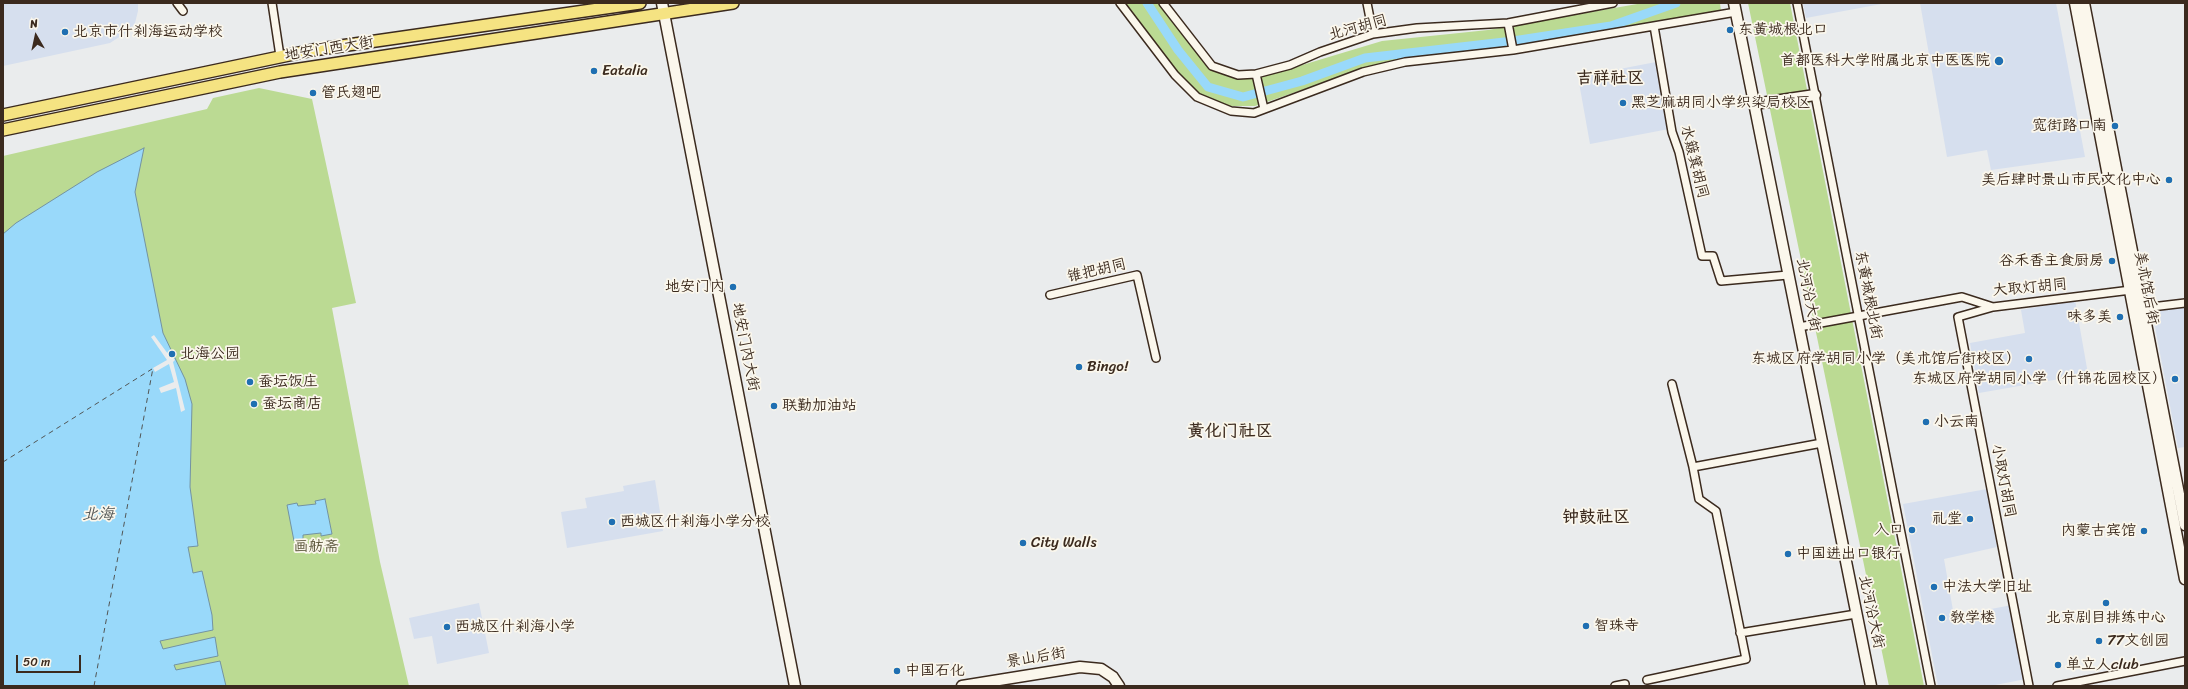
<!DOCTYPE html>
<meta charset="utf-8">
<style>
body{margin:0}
#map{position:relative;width:2188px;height:689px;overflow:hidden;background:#eaeced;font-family:Sriracha,sans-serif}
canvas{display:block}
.frame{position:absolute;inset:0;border:4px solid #3b2a1e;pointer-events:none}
.north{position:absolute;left:16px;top:16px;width:40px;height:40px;-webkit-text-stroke:3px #fbf7ec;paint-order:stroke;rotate:351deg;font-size:11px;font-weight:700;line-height:16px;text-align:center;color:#3b2a1e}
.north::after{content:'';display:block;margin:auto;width:14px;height:18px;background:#3b2a1e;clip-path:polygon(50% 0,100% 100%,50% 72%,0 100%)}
.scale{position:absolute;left:16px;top:655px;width:65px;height:18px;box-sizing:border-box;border:2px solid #3b2a1e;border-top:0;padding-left:5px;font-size:12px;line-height:14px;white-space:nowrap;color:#3b2a1e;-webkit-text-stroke:3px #fbf7ec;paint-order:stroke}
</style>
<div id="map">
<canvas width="2188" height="689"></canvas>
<div class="frame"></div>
<div class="north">N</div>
<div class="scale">50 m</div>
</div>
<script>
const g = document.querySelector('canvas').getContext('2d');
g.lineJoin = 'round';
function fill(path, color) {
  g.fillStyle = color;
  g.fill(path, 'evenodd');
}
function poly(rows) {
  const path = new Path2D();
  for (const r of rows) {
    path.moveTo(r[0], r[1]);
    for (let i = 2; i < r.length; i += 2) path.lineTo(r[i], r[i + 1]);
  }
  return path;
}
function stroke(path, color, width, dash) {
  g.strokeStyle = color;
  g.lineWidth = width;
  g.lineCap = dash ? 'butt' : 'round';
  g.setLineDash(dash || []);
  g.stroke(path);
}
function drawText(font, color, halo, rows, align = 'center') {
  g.font = font + ' Sriracha,"LXGW WenKai TC",sans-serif';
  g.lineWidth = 3.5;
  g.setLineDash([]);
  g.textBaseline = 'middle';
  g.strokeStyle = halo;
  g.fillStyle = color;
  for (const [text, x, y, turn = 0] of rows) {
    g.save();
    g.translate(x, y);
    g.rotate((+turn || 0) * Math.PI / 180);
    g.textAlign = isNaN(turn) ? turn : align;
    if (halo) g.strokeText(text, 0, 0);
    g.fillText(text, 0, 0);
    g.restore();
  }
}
fill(poly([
 [3,3,138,3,138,11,135,23,130,30,110,43,3,66],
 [1803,3,1887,3,1806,18],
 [1920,3,2056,3,2085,157,1991,170,1987,150,1947,157],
 [1656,62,1669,129,1590,144,1578,77],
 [2075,300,2088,374,1979,393,1970,343,2025,333,2021,310],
 [2185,306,2185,447,2178,448,2152,311],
 [655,480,663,531,567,548,561,512,587,508,585,498,624,491,623,486],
 [1987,489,1997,547,1944,559,1954,616,2012,605,2026,679,1990,686,1938,686,1903,504],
 [479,603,489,653,437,664,432,636,414,639,409,618]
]), '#d6dfee');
fill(poly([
 [1126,3,1159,3,1205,64,1217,72,1241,79,1269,75,1382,41,1488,30,1643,3,1720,3,1721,11,1501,49,1369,67,1255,106,1230,106,1203,99,1185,83],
 [1748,3,1790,3,1924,686,1889,686],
 [259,88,312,99,356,303,332,308,380,562,409,686,3,686,3,156,207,109,213,98]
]), '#bbda93');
const water = poly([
 [144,148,135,192,163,333,185,379,192,404,190,487,198,546,188,547,193,573,202,571,212,615,213,630,160,641,163,649,215,637,218,656,174,665,176,670,220,661,226,686,3,686,3,234,16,223,97,172,144,148],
 [325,499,332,534,321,536,321,533,303,535,303,539,294,541,287,505,297,503,298,506,316,504,315,501,325,499]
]);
fill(water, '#99d9fa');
stroke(water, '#7393a2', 1);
fill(poly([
 [154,335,171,358,173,357,175,360,173,362,185,410,181,412,176,388,161,393,159,388,174,382,169,364,155,372,153,368,167,360,151,337]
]), '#eaeced');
stroke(poly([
 [1147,3,1178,50,1208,87,1243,97,1302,81,1365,58,1513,41,1611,26,1676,3]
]), '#99d9fa', 9);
stroke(poly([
 [3,462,152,369],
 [94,686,153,368]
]), '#525655', 1, [5, 4]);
const street = poly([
 [177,3,183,11],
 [272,3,280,56],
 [1120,3,1175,75,1197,97,1231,111,1254,113,1363,72,1405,62,1513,50,1736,12],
 [1163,3,1212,66,1238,75,1256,74,1290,65,1320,52,1373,34,1417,28,1508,23,1613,3],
 [1367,3,1373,34],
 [1797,3,1931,686],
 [1508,23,1513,50],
 [1654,26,1672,132,1679,152,1702,256,1713,256,1721,281,1788,275],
 [1256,74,1264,109],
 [1050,295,1137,275,1156,358],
 [2141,305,2143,308,2185,303],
 [1993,307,1958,317,2029,686],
 [1799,327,1962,297,1993,307,2131,290,2132,292],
 [1672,384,1693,467,1822,443],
 [1740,633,1856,614],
 [1647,680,1746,659,1716,511,1699,499,1693,467],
 [1615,686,1625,684],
 [2057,686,2185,661]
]);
const secondary = poly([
 [662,3,795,686],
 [1734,3,1871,686],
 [2075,3,2185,579],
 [2084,3,2185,525],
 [1754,104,1815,95],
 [962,686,1080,667,1101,669,1113,677,1119,686]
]);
const primary = poly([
 [3,115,313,50,640,3],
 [3,130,280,72,733,3]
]);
stroke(street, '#3b2a1e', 10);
stroke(secondary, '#3b2a1e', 13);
stroke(primary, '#3b2a1e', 14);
stroke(street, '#fbf7ec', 7);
stroke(secondary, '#fbf7ec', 10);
stroke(primary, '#f5e382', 11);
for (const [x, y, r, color] of [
 [1730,30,4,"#1f6fb2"],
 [65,32,4,"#1f6fb2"],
 [1999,61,5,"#1f6fb2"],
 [594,71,4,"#1f6fb2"],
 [313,93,4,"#1f6fb2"],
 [1623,103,4,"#1f6fb2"],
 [2115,126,4,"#1f6fb2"],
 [2169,180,4,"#1f6fb2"],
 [2112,261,4,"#1f6fb2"],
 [733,287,4,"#1f6fb2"],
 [2120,317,4,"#1f6fb2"],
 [172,354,4,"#1f6fb2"],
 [2029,359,4,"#1f6fb2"],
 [1079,367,4,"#1f6fb2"],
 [2175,379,4,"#1f6fb2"],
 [250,382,4,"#1f6fb2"],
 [254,404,4,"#1f6fb2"],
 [774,406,4,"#1f6fb2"],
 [1926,422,4,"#1f6fb2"],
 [1970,519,4,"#1f6fb2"],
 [612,522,4,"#1f6fb2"],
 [1912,530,4,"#1f6fb2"],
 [2144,531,4,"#1f6fb2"],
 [1023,543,4,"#1f6fb2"],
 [1788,554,4,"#1f6fb2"],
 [1934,587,4,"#1f6fb2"],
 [2106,603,4,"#1f6fb2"],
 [1942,618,4,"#1f6fb2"],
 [1586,626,4,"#1f6fb2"],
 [447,627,4,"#1f6fb2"],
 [2099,641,4,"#1f6fb2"],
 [2058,665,4,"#1f6fb2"],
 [897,671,4,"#1f6fb2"]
]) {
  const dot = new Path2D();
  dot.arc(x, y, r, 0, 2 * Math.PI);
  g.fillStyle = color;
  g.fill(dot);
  stroke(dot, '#fbf7ec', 1.5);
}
drawText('15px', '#3b2a1e', '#fbf7ec', [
 ["北河胡同",1358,28,-15],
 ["地安门西大街",329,49,-9],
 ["水簸箕胡同",1694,162,76],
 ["锥把胡同",1097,271,-13],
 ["大取灯胡同",2030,288,-5],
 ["美术馆后街",2146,288,79],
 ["北河沿大街",1808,295,79],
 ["东黄城根北街",1868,295,79],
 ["地安门内大街",745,347,79],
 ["小取灯胡同",2003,481,79],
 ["北河沿大街",1871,612,78],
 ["景山后街",1036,658,-9]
]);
drawText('15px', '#3b2a1e', '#fbf7ec', [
 ["东黄城根北口",1738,30],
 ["北京市什刹海运动学校",73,32],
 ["首都医科大学附属北京中医医院",1990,61,"right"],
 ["Eatalia",602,71],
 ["管氏翅吧",321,93],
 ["黑芝麻胡同小学织染局校区",1631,103],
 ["宽街路口南",2107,126,"right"],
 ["美后肆时景山市民文化中心",2161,180,"right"],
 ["谷禾香主食厨房",2104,261,"right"],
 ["地安门内",725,287,"right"],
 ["味多美",2112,317,"right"],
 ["北海公园",180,354],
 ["东城区府学胡同小学（美术馆后街校区）",2021,359,"right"],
 ["Bingo!",1087,367],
 ["东城区府学胡同小学（什锦花园校区）",2167,379,"right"],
 ["蚕坛饭庄",258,382],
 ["蚕坛商店",262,404],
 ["联勤加油站",782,406],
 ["小云南",1934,422],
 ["礼堂",1962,519,"right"],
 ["西城区什刹海小学分校",620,522],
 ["入口",1904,530,"right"],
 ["内蒙古宾馆",2136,531,"right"],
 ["City Walls",1031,543],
 ["中国进出口银行",1796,554],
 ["中法大学旧址",1942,587],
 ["教学楼",1950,618],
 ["北京剧目排练中心",2106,618,"center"],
 ["智珠寺",1594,626],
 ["西城区什刹海小学",455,627],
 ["77文创园",2107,641],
 ["单立人club",2066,665],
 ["中国石化",905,671]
], 'left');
drawText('15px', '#5b563b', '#fbf7ec', [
 ["画舫斋",316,547]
]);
drawText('italic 16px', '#525655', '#fbf7ec', [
 ["北海",98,515]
]);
drawText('bold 17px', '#3b2a1e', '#fbf7ec', [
 ["吉祥社区",1610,79],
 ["黄化门社区",1230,432],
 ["钟鼓社区",1596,518]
]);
</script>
